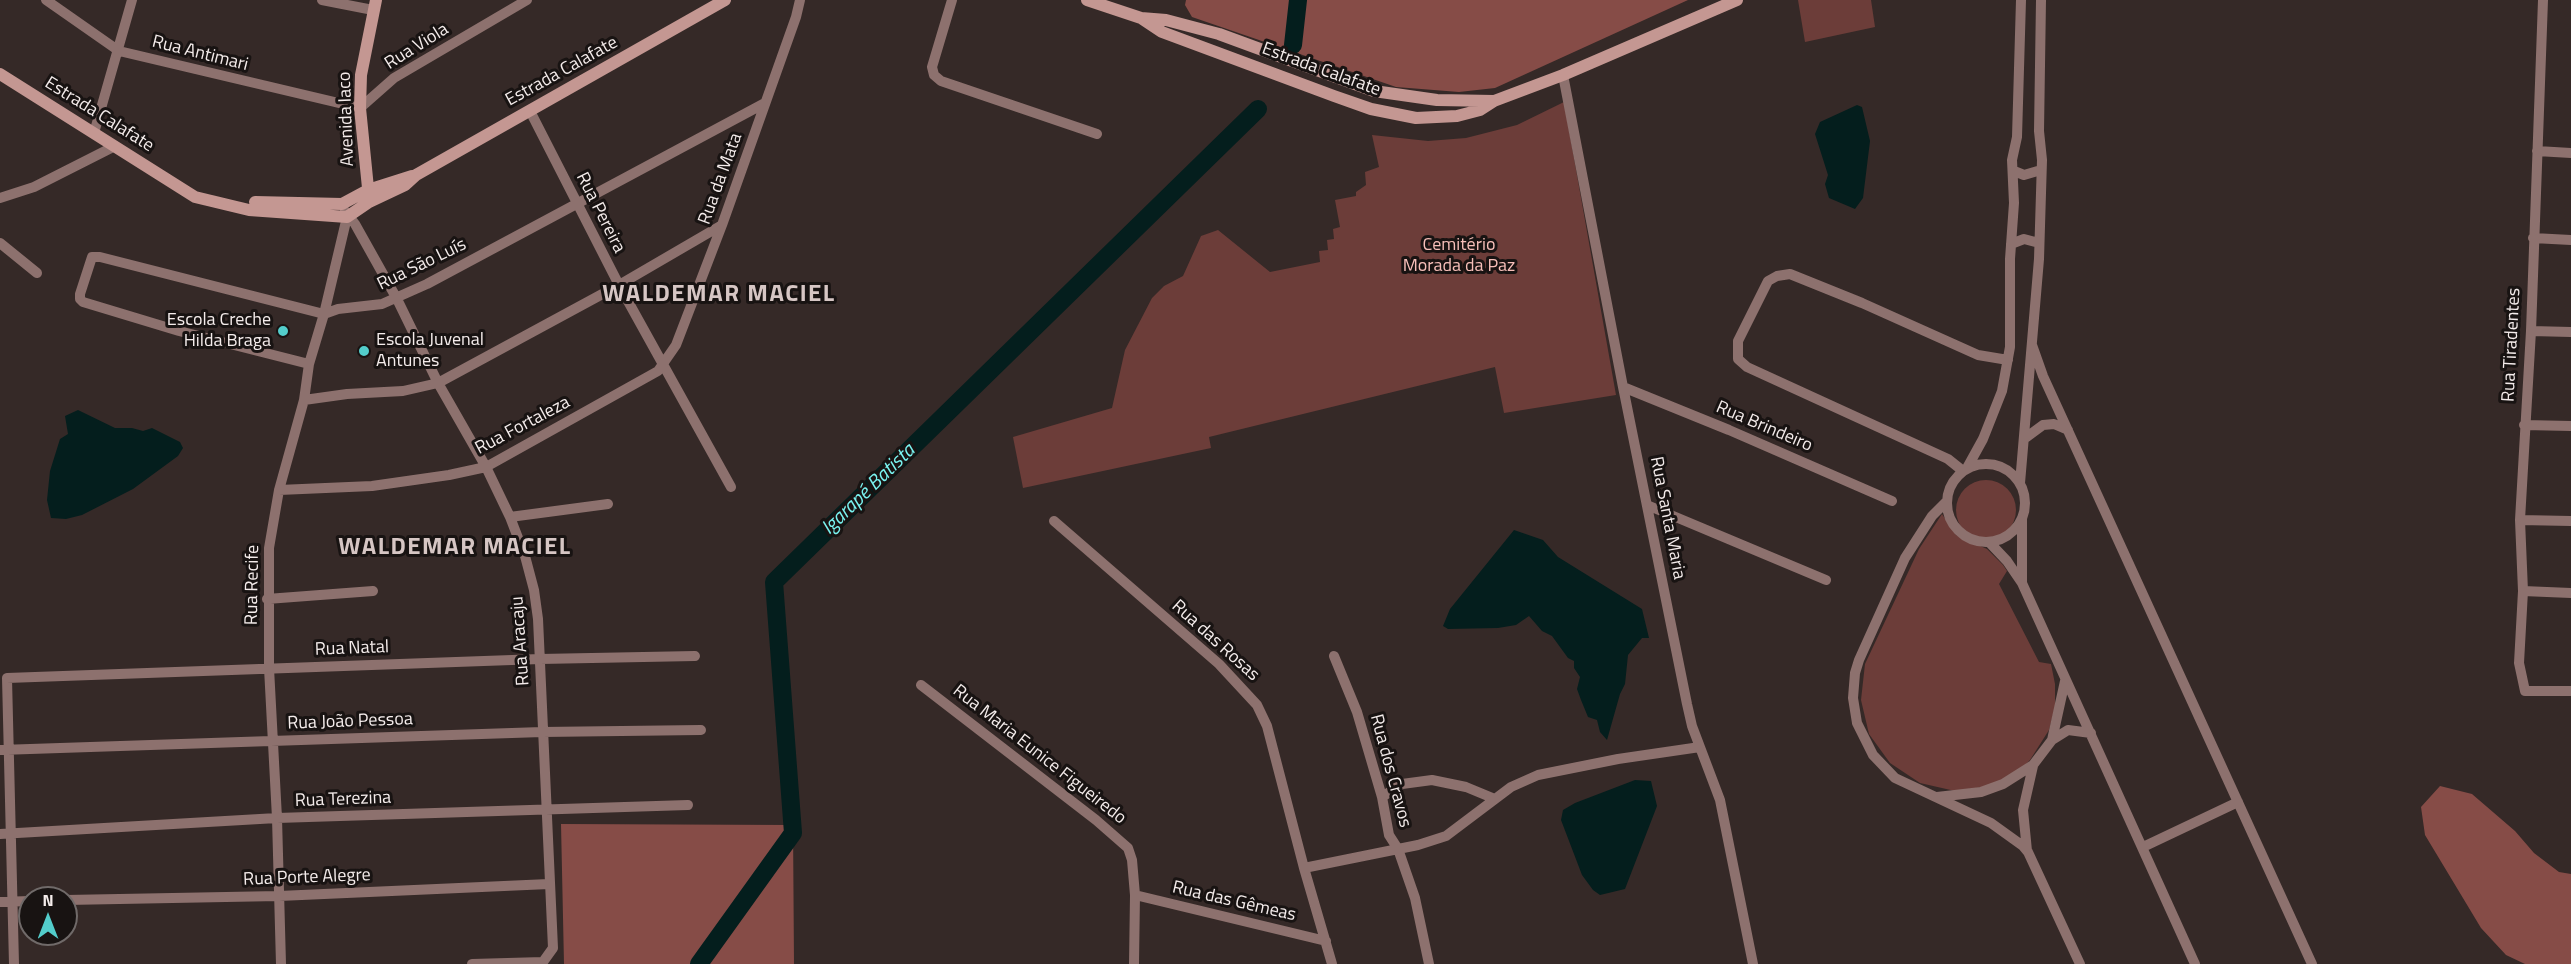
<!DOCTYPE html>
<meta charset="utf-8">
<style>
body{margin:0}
#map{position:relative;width:2571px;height:964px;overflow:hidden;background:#352927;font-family:"Titillium Web",sans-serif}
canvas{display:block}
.north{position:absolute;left:18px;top:886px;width:60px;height:60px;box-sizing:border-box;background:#181312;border:2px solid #706a69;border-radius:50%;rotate:0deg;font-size:16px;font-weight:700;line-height:24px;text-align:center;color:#f4eceb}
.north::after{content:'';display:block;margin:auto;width:21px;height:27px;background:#53cdcb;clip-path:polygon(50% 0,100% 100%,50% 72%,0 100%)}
</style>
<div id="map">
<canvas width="2571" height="964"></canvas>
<div class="north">N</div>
</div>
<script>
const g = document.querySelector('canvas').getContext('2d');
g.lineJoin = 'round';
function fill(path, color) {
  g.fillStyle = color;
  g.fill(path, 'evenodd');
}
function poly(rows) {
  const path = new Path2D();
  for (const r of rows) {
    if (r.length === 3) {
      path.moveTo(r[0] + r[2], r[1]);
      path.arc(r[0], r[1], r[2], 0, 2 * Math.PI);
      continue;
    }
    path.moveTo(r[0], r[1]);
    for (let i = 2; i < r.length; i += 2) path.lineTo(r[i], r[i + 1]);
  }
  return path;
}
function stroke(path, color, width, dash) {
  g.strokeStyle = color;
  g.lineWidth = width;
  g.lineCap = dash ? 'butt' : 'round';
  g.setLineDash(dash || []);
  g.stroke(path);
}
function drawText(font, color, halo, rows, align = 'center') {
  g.font = font + ' "Titillium Web",sans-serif';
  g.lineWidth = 6;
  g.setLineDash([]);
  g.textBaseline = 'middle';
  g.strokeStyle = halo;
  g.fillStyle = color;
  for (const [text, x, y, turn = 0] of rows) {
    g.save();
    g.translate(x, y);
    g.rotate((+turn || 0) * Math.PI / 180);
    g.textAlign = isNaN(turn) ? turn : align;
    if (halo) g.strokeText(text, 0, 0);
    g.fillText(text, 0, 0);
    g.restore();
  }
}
fill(poly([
 [1798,0,1871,0,1875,27,1805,42],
 [1564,102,1616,395,1504,413,1495,367,1209,437,1211,448,1023,488,1013,437,1112,408,1125,350,1152,298,1164,286,1183,276,1201,236,1218,230,1270,272,1320,262,1319,251,1328,250,1327,240,1334,239,1333,229,1340,227,1335,200,1356,196,1356,192,1366,185,1365,172,1379,167,1372,135,1428,141,1466,138,1517,125],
 [1986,510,30],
 [1942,514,1956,535,1987,549,2003,565,2007,571,1999,584,2039,662,2051,664,2055,684,2055,707,2049,730,2030,760,2021,769,1990,786,1955,791,1920,783,1890,763,1869,734,1861,700,1865,664,1919,549]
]), '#6c3d39');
fill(poly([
 [1186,0,1688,0,1495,88,1459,92,1396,87,1192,17,1185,5],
 [2440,786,2472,794,2515,831,2534,853,2559,872,2571,874,2571,964,2525,964,2506,955,2481,928,2425,835,2421,807],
 [561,824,793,825,794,964,564,964]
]), '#864c47');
fill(poly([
 [1857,105,1862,107,1870,141,1863,198,1855,209,1829,198,1825,184,1828,175,1815,134,1820,122],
 [78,410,115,428,132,428,143,431,152,428,180,442,183,448,178,456,133,489,82,515,66,519,51,518,47,500,50,471,60,439,68,434,65,416],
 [1514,530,1543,540,1558,557,1642,609,1649,638,1642,638,1628,655,1625,684,1620,694,1607,740,1600,732,1597,720,1588,717,1581,700,1577,689,1580,677,1574,668,1574,661,1568,658,1552,636,1542,631,1529,616,1516,625,1498,628,1448,629,1443,626,1450,609],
 [1635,780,1651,781,1657,806,1625,889,1600,895,1593,890,1582,875,1561,820,1563,810,1575,803]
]), '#041e1d');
stroke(poly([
 [1293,45,1298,0],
 [699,964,793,833,774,582,1258,109]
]), '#041e1d', 18);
stroke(poly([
 [46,0,119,51,360,108,394,78,527,0],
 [322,0,373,10],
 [952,0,932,67,934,75,941,81,1097,134],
 [2543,0,2531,331,2520,520,2523,591,2519,663,2525,691,2571,691],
 [1563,75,1623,387,1687,704,1692,726,1720,800,1753,964],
 [530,111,619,285,731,487],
 [94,133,132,0],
 [2537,151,2571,153],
 [2014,171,2024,175,2041,170],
 [0,198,34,187,115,146],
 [345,211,355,224,397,299,438,383,486,467,510,517,525,556,534,590,538,619,553,948,543,962,472,964],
 [2533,238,2571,240],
 [0,243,37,273],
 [2011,244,2024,239,2039,243],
 [2531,331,2571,332],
 [2032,345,2043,376,2312,964],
 [309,364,179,331,83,302,80,299,80,294,92,257,100,257,324,314,338,309,382,304,427,284,765,103],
 [1623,387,1729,430,1892,501],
 [304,400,347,394,403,391,438,383,619,285,722,225],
 [2524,425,2571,426],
 [2024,439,2043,425,2054,424,2068,430],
 [1986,503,39],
 [1967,468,1983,439,2002,391,2010,347,2010,259,2014,203,2012,160,2017,137,2021,0],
 [1963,471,1948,459,1747,367,1738,359,1738,341,1768,281,1777,276,1790,274,1862,303,1978,355,2008,360],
 [2020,483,2039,259,2042,160,2039,131,2041,0],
 [279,490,372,486,449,475,486,467,658,371,676,345,722,225,796,17,800,0],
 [1947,501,1932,516,1905,558,1859,660,1855,673,1853,698,1857,723,1873,755,1895,778,1991,823,2023,846,2028,852,2080,964],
 [1647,505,1826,580],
 [510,517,608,504],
 [2520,520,2571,521],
 [1054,521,1219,664,1257,705,1267,726,1304,868,1332,964],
 [1989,542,2007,561,2022,583,2195,964],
 [2022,583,2022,518],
 [2523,591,2571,593],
 [267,599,373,591],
 [1334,656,1357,712,1382,797,1389,835,1398,849,1415,898,1429,964],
 [921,685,1096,820,1128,848,1132,860,1135,895,1134,964],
 [2052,740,2068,730,2091,733],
 [0,750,542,732,701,730],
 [1382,797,1402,784,1432,780,1466,787,1495,799],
 [1937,797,1981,792,2003,784,2033,765,2052,740,2065,681],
 [0,834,277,818,688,805],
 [2143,847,2238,802],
 [2027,851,2023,810,2033,766],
 [1304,868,1418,845,1446,836,1511,787,1538,775,1618,759,1700,747],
 [1135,895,1326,941],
 [66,900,279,896,549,884],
 [0,902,30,901],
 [14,964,7,678,540,659,695,656],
 [281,964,277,818,269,668,269,548,279,490,304,400,309,364,324,314,347,217]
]), '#8d716e', 10);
stroke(poly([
 [1087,0,1141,18,1162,32,1334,96,1371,109,1416,118,1457,116,1480,110,1494,101,1563,75,1737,0],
 [1141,18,1166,20,1219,34,1374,91,1437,100,1494,101],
 [0,74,195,197,249,210,347,217,369,202,405,185,416,175,725,0],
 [369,198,360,108,361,75,376,0],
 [255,202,342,204,368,190,412,176]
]), '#c49792', 12);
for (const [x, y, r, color] of [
 [283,331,6,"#53cdcb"],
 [364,351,6,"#53cdcb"]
]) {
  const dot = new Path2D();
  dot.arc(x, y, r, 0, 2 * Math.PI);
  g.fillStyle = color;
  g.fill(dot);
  stroke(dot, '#181312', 2);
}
drawText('18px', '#f4eceb', '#181312', [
 ["Rua Viola",417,47,-32],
 ["Rua Antimari",200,54,14],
 ["Estrada Calafate",1321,70,20],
 ["Estrada Calafate",562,72,-29],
 ["Estrada Calafate",99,115,32],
 ["Avenida Iaco",347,119,-92],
 ["Rua da Mata",721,179,-70],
 ["Rua Pereira",600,213,63],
 ["Rua São Luís",422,265,-26],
 ["Rua Tiradentes",2512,345,-87],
 ["Rua Fortaleza",523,426,-28],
 ["Rua Brindeiro",1764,427,23],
 ["Rua Santa Maria",1667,518,79],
 ["Rua Recife",253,585,-89],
 ["Rua Aracaju",521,641,-94],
 ["Rua das Rosas",1215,641,42],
 ["Rua Natal",352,649,-2],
 ["Rua João Pessoa",350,722,-2],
 ["Rua Maria Eunice Figueiredo",1039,755,38],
 ["Rua dos Cravos",1390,771,75],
 ["Rua Terezina",343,800,-2],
 ["Rua Porte Alegre",307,878,-2],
 ["Rua das Gêmeas",1234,902,13]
]);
drawText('18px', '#f7bfb9', '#181312', [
 ["Cemitério",1459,246],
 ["Morada da Paz",1459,267]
]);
drawText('18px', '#f4eceb', '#181312', [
 ["Escola Creche",271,321],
 ["Hilda Braga",271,342],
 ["Escola Juvenal",376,341,"left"],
 ["Antunes",376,362,"left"]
], 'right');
drawText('italic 20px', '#7af4f1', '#181312', [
 ["Igarapé Batista",869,490,-44]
]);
g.letterSpacing = '1.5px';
drawText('bold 24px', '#d6c6c4', '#181312', [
 ["WALDEMAR MACIEL",719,295],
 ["WALDEMAR MACIEL",455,548]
]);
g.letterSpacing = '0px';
</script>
